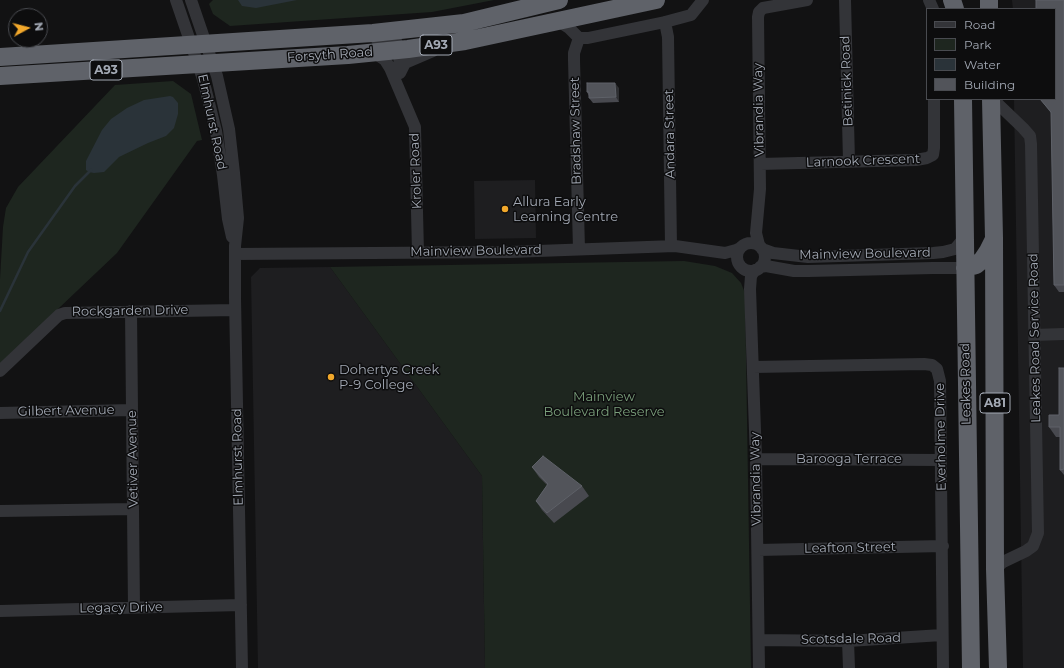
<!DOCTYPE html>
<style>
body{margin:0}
#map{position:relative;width:1064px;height:668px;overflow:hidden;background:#121213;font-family:Montserrat,sans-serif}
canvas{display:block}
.legend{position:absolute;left:926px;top:8px;width:130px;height:92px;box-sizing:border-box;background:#0d0d0e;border:1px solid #494b50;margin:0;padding:5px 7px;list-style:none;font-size:12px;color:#a3a9b4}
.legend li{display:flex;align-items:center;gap:8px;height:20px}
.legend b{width:20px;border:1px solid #494b50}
.north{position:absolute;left:8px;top:8px;width:40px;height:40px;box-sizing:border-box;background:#0d0d0e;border:1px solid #494b50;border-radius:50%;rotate:83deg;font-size:11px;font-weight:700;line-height:16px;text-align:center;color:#a3a9b4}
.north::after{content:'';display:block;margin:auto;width:14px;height:18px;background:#f2a82b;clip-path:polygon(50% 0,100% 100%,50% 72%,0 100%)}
</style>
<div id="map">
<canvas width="1064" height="668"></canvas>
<ul class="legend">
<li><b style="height:5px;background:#333438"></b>Road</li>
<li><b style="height:11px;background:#1e261f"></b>Park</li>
<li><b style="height:11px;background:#2a3339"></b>Water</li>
<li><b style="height:11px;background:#52545a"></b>Building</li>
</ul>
<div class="north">N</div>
</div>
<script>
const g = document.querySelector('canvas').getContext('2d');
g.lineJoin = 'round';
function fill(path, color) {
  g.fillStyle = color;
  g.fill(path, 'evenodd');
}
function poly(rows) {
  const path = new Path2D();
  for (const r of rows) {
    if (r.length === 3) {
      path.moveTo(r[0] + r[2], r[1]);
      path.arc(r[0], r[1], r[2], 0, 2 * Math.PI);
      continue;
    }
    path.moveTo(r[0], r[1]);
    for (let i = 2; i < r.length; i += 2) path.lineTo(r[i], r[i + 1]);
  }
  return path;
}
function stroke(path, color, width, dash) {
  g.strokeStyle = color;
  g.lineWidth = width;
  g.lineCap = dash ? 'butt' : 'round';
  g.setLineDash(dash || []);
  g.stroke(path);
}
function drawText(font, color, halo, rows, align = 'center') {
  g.font = font + ' Montserrat,sans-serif';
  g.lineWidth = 3;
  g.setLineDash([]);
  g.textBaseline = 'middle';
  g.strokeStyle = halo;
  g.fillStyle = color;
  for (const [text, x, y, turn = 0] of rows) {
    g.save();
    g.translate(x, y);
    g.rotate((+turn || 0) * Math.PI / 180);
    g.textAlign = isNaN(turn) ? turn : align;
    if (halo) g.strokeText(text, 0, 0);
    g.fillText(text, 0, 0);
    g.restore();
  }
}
fill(poly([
 [1012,0,1064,0,1064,668,1023,668,1014,99,1055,99,1055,9,1013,9],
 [535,180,536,238,475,239,474,181],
 [330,267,482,476,485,668,258,668,251,277,260,268]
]), '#1e1e20');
fill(poly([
 [213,0,494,0,432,12,230,26,213,14,209,4],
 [173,81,191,94,202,140,197,141,117,253,0,364,0,279,3,227,6,208,18,187,115,85],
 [684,261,715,266,732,273,741,283,745,293,751,668,485,668,482,476,330,267]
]), '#1e261f');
fill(poly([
 [238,0,297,0,256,8,242,6],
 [170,96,173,97,178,103,178,114,174,128,166,136,148,143,119,157,104,172,94,173,89,172,86,170,86,161,102,130,111,119,127,108,144,100]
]), '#2a3339');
stroke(poly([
 [0,311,28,252,75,186,91,170]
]), '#2a3339', 2.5);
stroke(poly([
 [176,0,203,79,216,131,223,175,228,219,232,237],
 [191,0,217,76,229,129,234,173,238,218,235,246,235,298,242,668],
 [845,0,849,161],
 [929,0,933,9],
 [558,21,569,28,579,38,588,38,665,22,691,15,703,0],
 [665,22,668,37,671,246],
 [377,40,393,40,397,43,399,49,400,72],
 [371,53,379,56,385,60,390,68,415,127,418,253],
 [400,73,405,63,433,51],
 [994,99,999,105,1023,128,1030,136,1031,144,1038,533,1033,546,1026,551,1003,562,995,569],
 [760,164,916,160,927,158,933,155,934,148,934,99],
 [751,257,14],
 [759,245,756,233,760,189,758,17,759,12,763,8,807,0],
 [579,249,574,60,574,53,579,38],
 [762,249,773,253,808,257,933,253,943,252,955,249,964,238],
 [235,254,510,252,675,246,725,253,736,250,740,248],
 [760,267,766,266,794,271,808,271,933,268,965,268],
 [755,270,751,276,750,289,756,459,759,668],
 [131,311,134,608],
 [1034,335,1064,334],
 [753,367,924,364,932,365,937,369,940,381,943,668],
 [0,371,59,315,65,313,235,310],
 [0,413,132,410],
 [756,459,941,460],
 [0,511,133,509],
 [758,550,943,546],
 [0,611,241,605],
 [759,640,848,641,942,635],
 [848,641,849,668]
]), '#333438', 12);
stroke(poly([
 [952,0,955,9],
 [989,0,989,9],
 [0,57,373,33,464,23,559,0],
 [0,76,348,55,408,49,465,41,656,0],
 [963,99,971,668],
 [991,99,994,238,995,569,998,668],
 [965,268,976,265,982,260,988,251,994,239]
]), '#5f6269', 18);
fill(poly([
 [1064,0,1064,292,1059,292,1054,285,1051,113,1040,99,1055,99],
 [619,88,619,102,593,103,589,98,589,96,587,92],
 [1064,368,1064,475,1060,470,1060,437,1056,437,1049,427,1059,415],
 [532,467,582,486,589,496,554,523,542,510,536,501,547,485,539,477]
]), '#48494f');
fill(poly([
 [615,83,619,88,619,102,616,97]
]), '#2e2f32');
const building = poly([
 [1036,0,1064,0,1064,285,1054,285,1051,112,1040,99,1055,99,1055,9,1036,9,1036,0],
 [587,83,615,83,616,97,589,98,589,92,587,92,587,83],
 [1059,368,1064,368,1064,469,1060,470,1060,427,1049,427,1049,415,1059,415,1059,368],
 [543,456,582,486,547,513,536,501,548,484,532,467,543,456]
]);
fill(building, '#52545a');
stroke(building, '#5e6168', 1);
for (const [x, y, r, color] of [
 [505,209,4,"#f2a82b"],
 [331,377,4,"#f2a82b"]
]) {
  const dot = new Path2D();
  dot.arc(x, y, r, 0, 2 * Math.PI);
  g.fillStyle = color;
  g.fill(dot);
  stroke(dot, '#0d0d0e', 1.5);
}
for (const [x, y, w] of [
 [436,45,32],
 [106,70,32],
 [995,403,30]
]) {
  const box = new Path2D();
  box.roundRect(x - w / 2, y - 10, w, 20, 3);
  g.fillStyle = '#0d0d0e';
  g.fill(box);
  stroke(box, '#a3a9b4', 1);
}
drawText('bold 12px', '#a3a9b4', null, [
 ["A93",436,45],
 ["A93",106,70],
 ["A81",995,403]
]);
drawText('13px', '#a3a9b4', '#0d0d0e', [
 ["Forsyth Road",330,55,-4],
 ["Betinick Road",847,81,-92],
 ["Vibrandia Way",759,110,-91],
 ["Elmhurst Road",212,122,78],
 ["Bradshaw Street",576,131,-91],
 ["Andara Street",670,134,-91],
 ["Larnook Crescent",863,161,-2],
 ["Kroler Road",416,171,-92],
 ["Mainview Boulevard",476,251,-1],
 ["Mainview Boulevard",865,254,-1],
 ["Rockgarden Drive",130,311,-1],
 ["Leakes Road Service Road",1035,338,-91],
 ["Leakes Road",966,384,-91],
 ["Gilbert Avenue",66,411,-1],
 ["Everholme Drive",941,437,-91],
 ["Elmhurst Road",238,457,-91],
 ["Vetiver Avenue",133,459,-91],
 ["Barooga Terrace",849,459],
 ["Vibrandia Way",756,479,-91],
 ["Leafton Street",850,548,-1],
 ["Legacy Drive",121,608,-1],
 ["Scotsdale Road",851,639,-1]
]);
drawText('13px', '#a3a9b4', '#0d0d0e', [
 ["Allura Early",513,202],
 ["Learning Centre",513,217],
 ["Dohertys Creek",339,370],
 ["P-9 College",339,385]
], 'left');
drawText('13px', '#7a9f7b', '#0d0d0e', [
 ["Mainview",604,397],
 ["Boulevard Reserve",604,412]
]);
</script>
